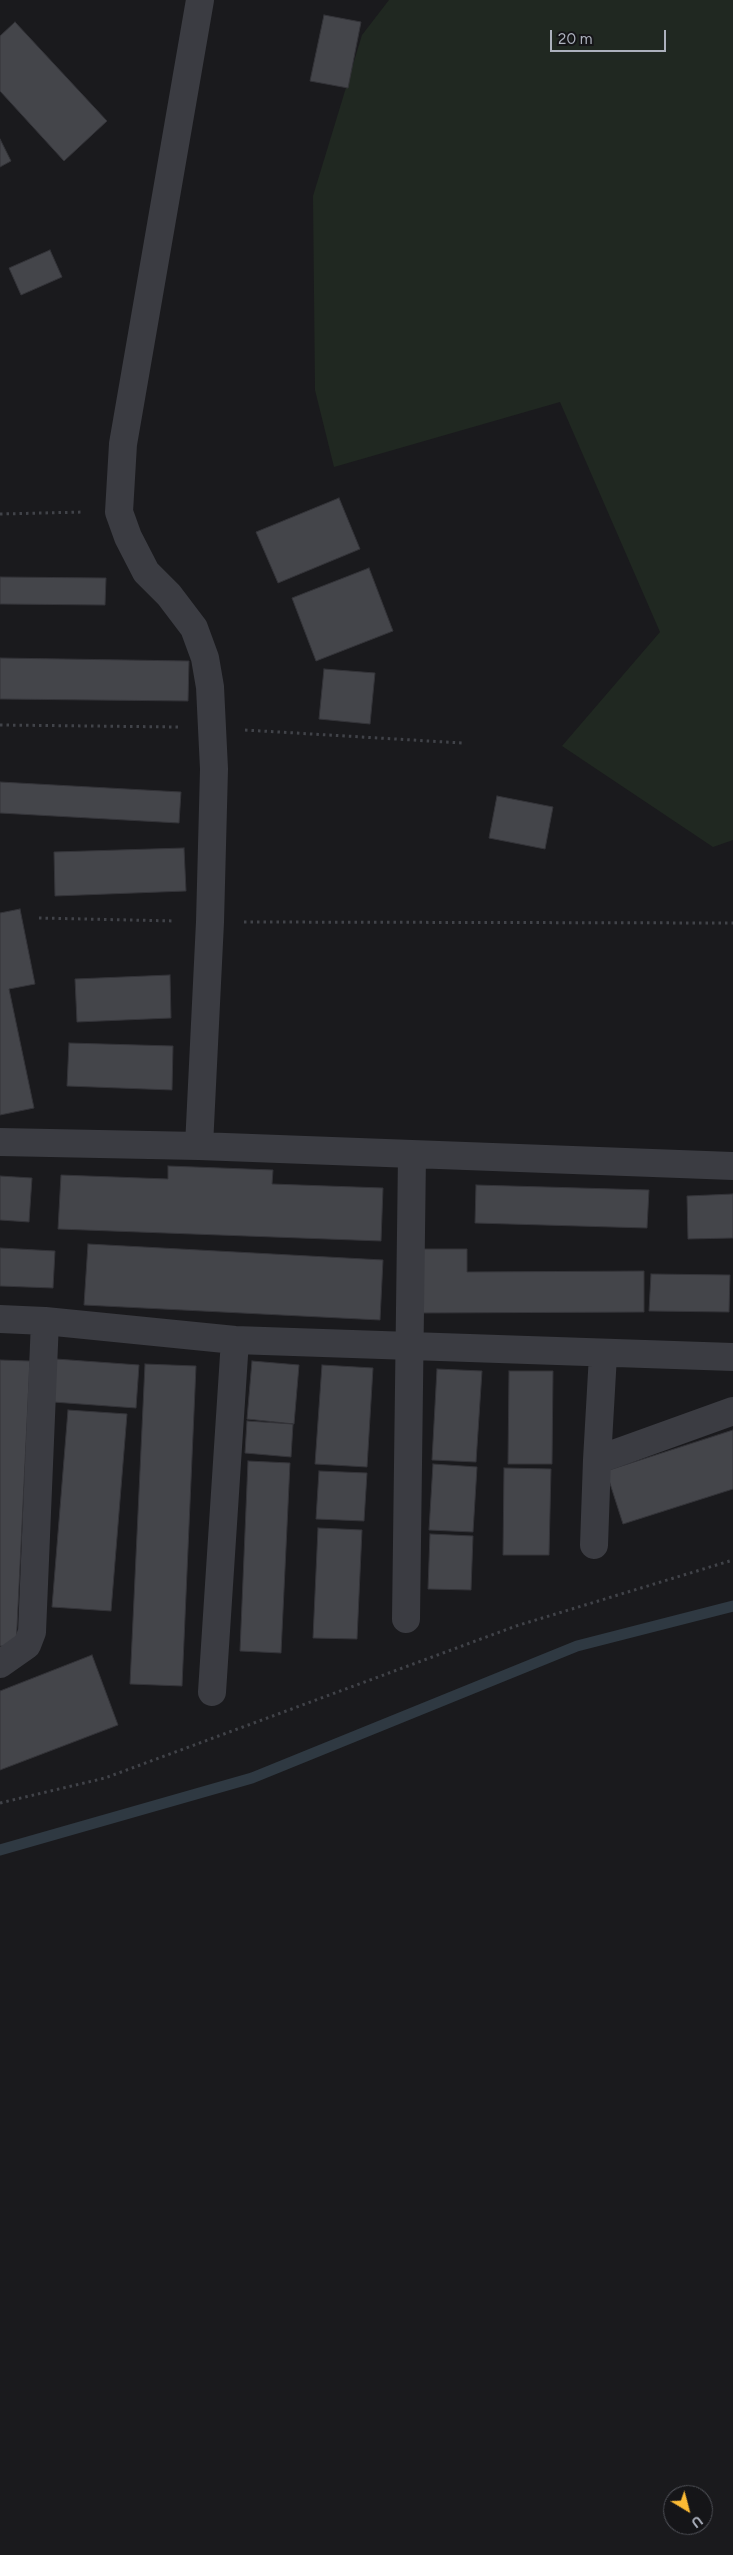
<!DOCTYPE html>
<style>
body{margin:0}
#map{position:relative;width:733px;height:2555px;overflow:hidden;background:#1a1a1d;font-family:Figtree,sans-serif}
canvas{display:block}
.north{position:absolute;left:663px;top:2485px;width:50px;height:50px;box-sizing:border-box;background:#151518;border:1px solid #51535a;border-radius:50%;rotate:143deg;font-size:14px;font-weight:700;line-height:20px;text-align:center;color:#acb1bd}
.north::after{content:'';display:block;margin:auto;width:18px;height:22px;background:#fbba34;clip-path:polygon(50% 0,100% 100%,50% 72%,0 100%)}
.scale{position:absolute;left:550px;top:30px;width:116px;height:22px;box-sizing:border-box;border:2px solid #acb1bd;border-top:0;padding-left:6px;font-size:15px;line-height:18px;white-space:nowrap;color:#acb1bd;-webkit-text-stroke:4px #151518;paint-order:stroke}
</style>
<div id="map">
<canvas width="733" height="2555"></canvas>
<div class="north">U</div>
<div class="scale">20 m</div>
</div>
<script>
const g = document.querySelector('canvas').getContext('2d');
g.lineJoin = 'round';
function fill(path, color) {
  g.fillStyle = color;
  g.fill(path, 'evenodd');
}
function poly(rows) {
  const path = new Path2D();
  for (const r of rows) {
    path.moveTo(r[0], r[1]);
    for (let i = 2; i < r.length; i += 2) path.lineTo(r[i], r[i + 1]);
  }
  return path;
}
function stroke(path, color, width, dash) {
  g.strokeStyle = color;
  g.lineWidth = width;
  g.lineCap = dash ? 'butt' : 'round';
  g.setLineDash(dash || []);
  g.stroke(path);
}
fill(poly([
 [389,0,733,0,733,840,713,847,562,746,660,632,560,402,334,467,315,390,313,196,362,35]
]), '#202821');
stroke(poly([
 [0,1850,252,1778,577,1646,733,1606]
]), '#2f3942', 11);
const building = poly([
 [324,15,361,22,348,88,310,81,324,15],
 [15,22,107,121,64,161,0,91,0,36,15,22],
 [0,139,11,161,0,167,0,139],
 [50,250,62,277,21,295,9,268,50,250],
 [339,498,360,549,278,583,256,532,339,498],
 [369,568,393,631,316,661,292,598,369,568],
 [0,577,106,578,105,605,0,604,0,577],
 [0,658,189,661,188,701,0,699,0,658],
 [324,669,375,673,370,724,319,719,324,669],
 [0,782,181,792,179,823,0,813,0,782],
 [497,796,553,807,545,849,489,838,497,796],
 [184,848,186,891,55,896,54,852,184,848],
 [20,909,35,984,9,989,34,1108,0,1115,0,913,20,909],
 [170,975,171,1018,77,1022,75,979,170,975],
 [69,1043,173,1046,172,1090,67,1086,69,1043],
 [168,1166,273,1170,272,1184,383,1188,381,1241,58,1229,61,1175,168,1179,168,1166],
 [0,1176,32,1178,29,1222,0,1220,0,1176],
 [476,1185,649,1190,647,1228,475,1223,476,1185],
 [733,1194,733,1238,688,1239,687,1196,733,1194],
 [88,1244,383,1260,380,1320,84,1305,88,1244],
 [0,1248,55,1251,53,1288,0,1286,0,1248],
 [420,1249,467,1249,467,1272,644,1271,644,1312,419,1313,420,1249],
 [651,1274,730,1275,729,1312,649,1311,651,1274],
 [56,1359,139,1365,136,1408,53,1402,56,1359],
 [0,1360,30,1361,16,1647,0,1646,0,1360],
 [252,1361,299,1365,294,1424,247,1419,252,1361],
 [145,1364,196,1366,182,1686,130,1684,145,1364],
 [322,1365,373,1368,367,1467,315,1464,322,1365],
 [437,1369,482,1371,476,1462,432,1460,437,1369],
 [509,1371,553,1371,552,1464,508,1464,509,1371],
 [68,1410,127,1414,111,1611,52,1607,68,1410],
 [247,1421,293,1424,291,1457,245,1453,247,1421],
 [733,1430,733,1489,623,1524,606,1471,733,1430],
 [248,1461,290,1463,281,1653,240,1651,248,1461],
 [433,1464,477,1467,473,1532,429,1530,433,1464],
 [504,1468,551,1469,549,1555,503,1555,504,1468],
 [319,1471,367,1473,364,1521,316,1519,319,1471],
 [318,1528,362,1530,357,1639,313,1638,318,1528],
 [430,1534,473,1536,471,1590,428,1589,430,1534],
 [92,1655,118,1725,0,1770,0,1691,92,1655]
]);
fill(building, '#44454a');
stroke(building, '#343439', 1);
stroke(poly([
 [0,514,84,512],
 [0,725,179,727],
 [245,730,462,743],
 [39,918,175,921],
 [244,922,733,923],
 [0,1803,105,1778,516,1626,733,1560]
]), '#414349', 3, [2.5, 4]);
stroke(poly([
 [0,1142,199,1146,733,1166],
 [199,1146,210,922,214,769,210,687,205,658,194,628,169,595,146,572,128,537,119,512,123,444,200,0],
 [0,1319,45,1321,235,1340,733,1357],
 [603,1355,597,1460,733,1411],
 [594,1545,597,1460],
 [406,1619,412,1155],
 [0,1664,27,1645,32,1632,45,1321],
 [212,1692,235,1340]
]), '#3b3c42', 28);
</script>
